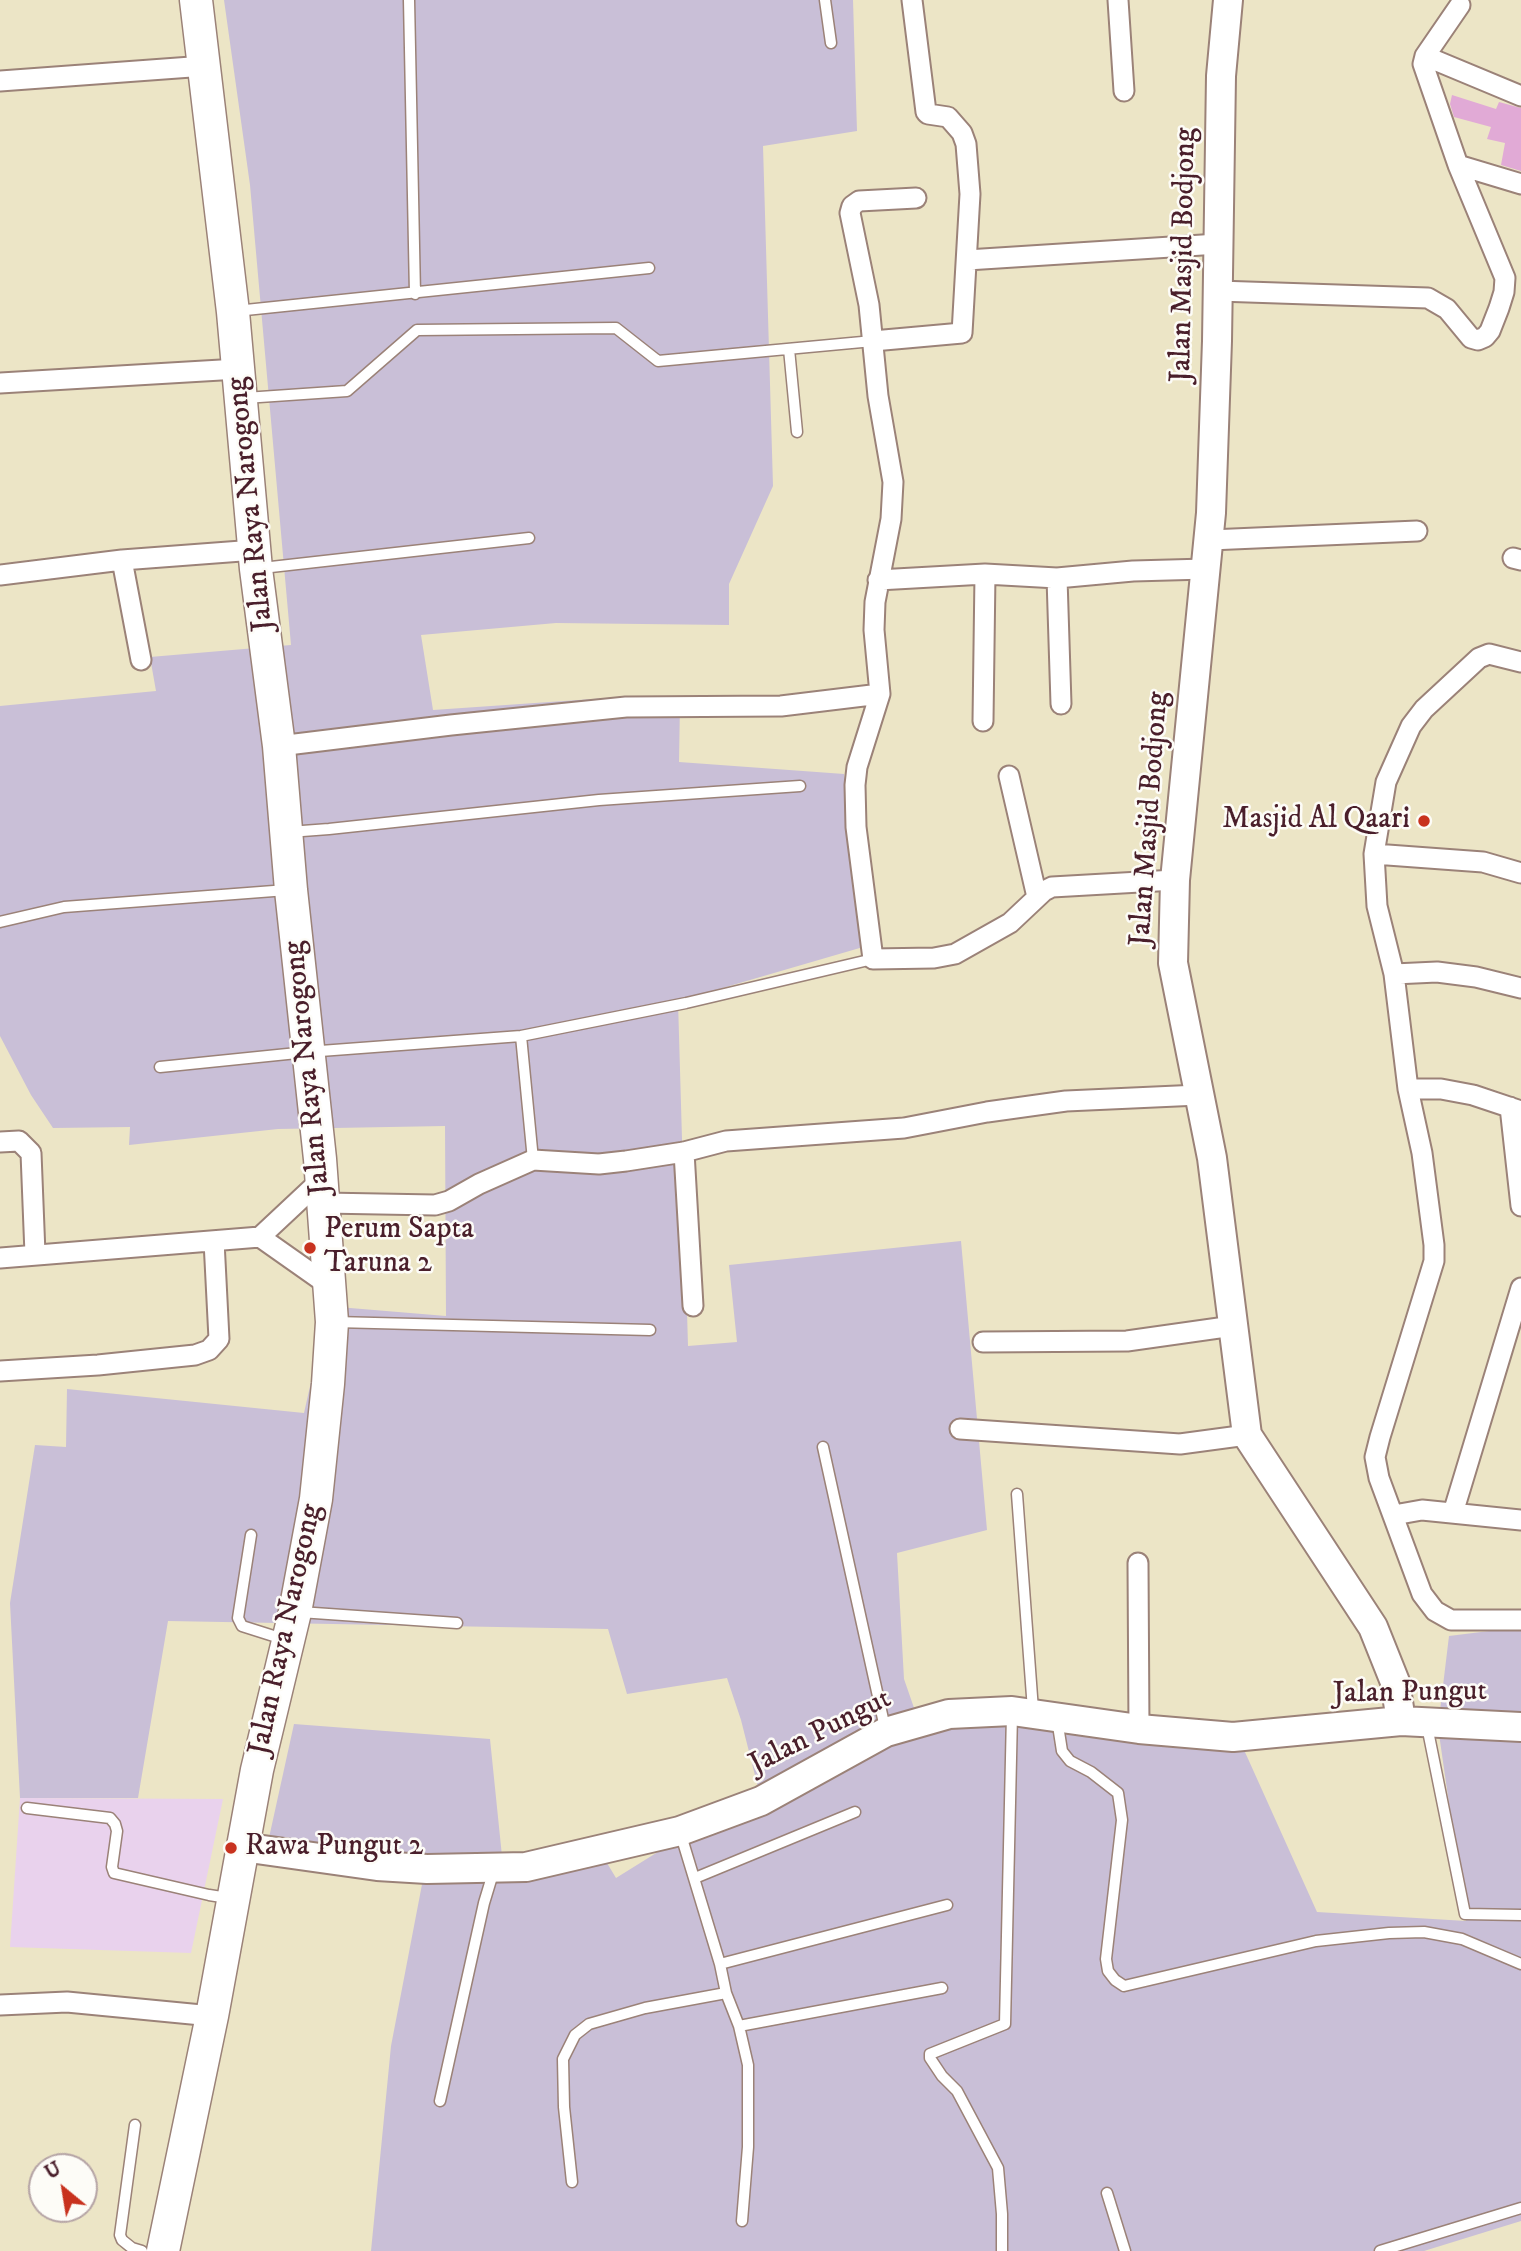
<!DOCTYPE html>
<style>
body{margin:0}
#map{position:relative;width:1521px;height:2251px;overflow:hidden;background:#ece5c6;font-family:"IM FELL DW Pica",serif}
canvas{display:block}
.north{position:absolute;left:28px;top:2153px;width:70px;height:70px;box-sizing:border-box;background:#fdfcf7;border:2px solid #b5a4a5;border-radius:50%;rotate:330deg;font-size:19px;font-weight:700;line-height:28px;text-align:center;color:#4a1f2b}
.north::after{content:'';display:block;margin:auto;width:24px;height:32px;background:#c8321e;clip-path:polygon(50% 0,100% 100%,50% 72%,0 100%)}
</style>
<div id="map">
<canvas width="1521" height="2251"></canvas>
<div class="north">U</div>
</div>
<script>
const g = document.querySelector('canvas').getContext('2d');
g.lineJoin = 'round';
function fill(path, color) {
  g.fillStyle = color;
  g.fill(path, 'evenodd');
}
function poly(rows) {
  const path = new Path2D();
  for (const r of rows) {
    path.moveTo(r[0], r[1]);
    for (let i = 2; i < r.length; i += 2) path.lineTo(r[i], r[i + 1]);
  }
  return path;
}
function stroke(path, color, width, dash) {
  g.strokeStyle = color;
  g.lineWidth = width;
  g.lineCap = dash ? 'butt' : 'round';
  g.setLineDash(dash || []);
  g.stroke(path);
}
function drawText(font, color, halo, rows, align = 'center') {
  g.font = font + ' "IM FELL DW Pica",serif';
  g.lineWidth = 5;
  g.setLineDash([]);
  g.textBaseline = 'middle';
  g.strokeStyle = halo;
  g.fillStyle = color;
  for (const [text, x, y, turn = 0] of rows) {
    g.save();
    g.translate(x, y);
    g.rotate((+turn || 0) * Math.PI / 180);
    g.textAlign = isNaN(turn) ? turn : align;
    if (halo) g.strokeText(text, 0, 0);
    g.fillText(text, 0, 0);
    g.restore();
  }
}
fill(poly([
 [20,1798,223,1799,191,1953,10,1947]
]), '#e9d2ed');
fill(poly([
 [224,0,853,0,857,131,763,146,773,486,729,584,729,625,556,623,421,635,433,710,622,697,680,703,679,762,844,774,870,945,678,1001,688,1346,737,1342,729,1265,961,1241,987,1530,897,1553,904,1679,921,1728,999,1718,1240,1741,1317,1912,1466,1921,1438,1727,1449,1636,1521,1627,1521,2221,1424,2251,371,2251,391,2046,424,1874,265,1856,294,1724,490,1739,503,1866,598,1848,616,1878,698,1827,762,1803,741,1720,727,1678,627,1694,608,1629,168,1621,138,1798,20,1798,10,1603,35,1445,66,1447,67,1389,304,1413,320,1342,314,1305,446,1316,445,1126,278,1129,129,1145,130,1127,53,1128,31,1095,0,1036,0,706,156,691,150,657,291,645,250,185]
]), '#c9bfd7');
fill(poly([
 [1452,95,1496,109,1499,102,1521,108,1521,171,1501,165,1505,143,1487,139,1491,127,1454,117,1450,104]
]), '#e1aad6');
const lane = poly([
 [409,0,415,294],
 [825,0,831,43],
 [236,311,649,268],
 [789,349,797,432],
 [245,398,347,391,417,330,616,328,658,361,873,341],
 [262,568,529,538],
 [289,832,329,829,599,800,800,786],
 [0,922,64,907,287,890],
 [521,1036,533,1160],
 [160,1067,307,1052,521,1036,686,1003,873,959],
 [335,1322,650,1330],
 [823,1447,885,1728],
 [1017,1494,1033,1710],
 [251,1535,238,1618,242,1626,283,1639],
 [300,1612,457,1623],
 [1057,1719,1062,1751,1070,1761,1091,1772,1118,1793,1122,1820,1106,1959,1108,1971,1115,1980,1124,1986,1316,1941,1389,1933,1424,1932,1462,1939,1521,1964],
 [1427,1726,1465,1914,1521,1915],
 [27,1808,110,1818,115,1824,117,1831,112,1867,114,1873,209,1895,228,1898],
 [680,1832,720,1964,726,1993,739,2026,748,2065,748,2147,742,2221],
 [695,1878,855,1812],
 [720,1964,947,1905],
 [739,2026,942,1988],
 [440,2101,484,1903,494,1870],
 [135,2125,120,2235,122,2240,132,2248,142,2251],
 [572,2182,564,2107,563,2059,575,2035,589,2024,645,2008,726,1993],
 [1107,2193,1125,2251],
 [1002,2251,1002,2214,998,2168,957,2091,942,2076,930,2058,930,2054,1005,2024,1012,1714],
 [1380,2251,1521,2208]
]);
const street = poly([
 [1118,0,1124,91],
 [1425,56,1521,96],
 [0,81,205,66],
 [1458,165,1521,184],
 [916,198,859,201,852,206,850,213,869,305,878,396,893,482,891,519,875,602,874,630,880,694,857,767,855,785,856,827,873,959,934,958,955,954,1010,923,1044,891,1052,887,1175,880],
 [967,260,1218,244],
 [1218,291,1428,298,1447,309,1471,338,1478,340,1485,337,1490,331,1499,308,1504,292,1505,278,1458,165,1423,64,1425,56,1460,5],
 [873,341,962,333,970,194,966,144,962,133,948,117,928,114,926,112,912,0],
 [0,383,238,369],
 [1210,540,1417,531],
 [1513,558,1521,560],
 [122,560,141,660],
 [0,575,122,560,255,550],
 [1057,578,1061,704],
 [878,580,985,574,1057,578,1133,571,1206,569],
 [1521,662,1489,654,1479,658,1424,709,1411,726,1386,782,1374,854,1377,906,1394,974,1408,1089,1422,1153,1434,1245,1434,1261,1380,1437,1375,1457,1379,1478,1422,1594,1435,1611,1451,1620,1521,1620],
 [983,721,985,574],
 [279,746,451,725,626,707,781,706,880,694],
 [1009,776,1037,897],
 [1374,854,1483,862,1521,873],
 [1394,974,1437,972,1476,977,1521,988],
 [1408,1089,1441,1089,1473,1095,1521,1111],
 [1510,1107,1521,1206],
 [0,1142,19,1141,31,1153,35,1254],
 [684,1152,693,1306],
 [324,1203,435,1205,449,1201,479,1184,533,1160,599,1164,626,1161,684,1152,726,1141,904,1128,987,1112,1066,1101,1199,1095],
 [260,1237,331,1287],
 [0,1258,260,1237,322,1179],
 [983,1342,1127,1341,1233,1326],
 [0,1371,98,1365,195,1355,209,1350,219,1339,214,1241],
 [960,1429,1180,1444,1247,1435],
 [1453,1513,1521,1288],
 [1394,1515,1422,1510,1521,1520],
 [1138,1563,1139,1729],
 [0,2005,67,2002,212,2016]
]);
const secondary = poly([
 [1228,0,1221,76,1217,341,1211,513,1175,880,1173,963,1212,1158,1247,1435,1373,1627,1395,1682,1401,1721],
 [242,1847,377,1866,427,1869,526,1867,680,1831,761,1801,886,1732,949,1714,1012,1711,1139,1729,1233,1737,1401,1721,1521,1727]
]);
const primary = poly([
 [163,2251,212,2016,257,1770,295,1612,316,1499,328,1384,332,1322,320,1159,291,890,279,746,256,569,233,312,196,0]
]);
stroke(lane, '#9b8278', 13);
stroke(street, '#9b8278', 23);
stroke(secondary, '#9b8278', 32);
stroke(primary, '#9b8278', 35);
stroke(lane, '#fff', 10);
stroke(street, '#fff', 19);
stroke(secondary, '#fff', 28);
stroke(primary, '#fff', 32);
for (const [x, y, r, color] of [
 [1424,821,7,"#c8321e"],
 [310,1248,7,"#c8321e"],
 [231,1848,7,"#c8321e"]
]) {
  const dot = new Path2D();
  dot.arc(x, y, r, 0, 2 * Math.PI);
  g.fillStyle = color;
  g.fill(dot);
  stroke(dot, '#fdfcf7', 2.5);
}
drawText('30px', '#4a1f2b', '#fdfcf7', [
 ["Jalan Masjid Bodjong",1185,255,-89],
 ["Jalan Raya Narogong",252,504,-96],
 ["Jalan Masjid Bodjong",1151,819,-86],
 ["Jalan Raya Narogong",309,1068,-96],
 ["Jalan Raya Narogong",287,1630,-78],
 ["Jalan Pungut",1410,1694,-1],
 ["Jalan Pungut",821,1733,-27]
]);
drawText('30px', '#4a1f2b', '#fdfcf7', [
 ["Masjid Al Qaari",1410,821,"right"],
 ["Perum Sapta",324,1231],
 ["Taruna 2",324,1265],
 ["Rawa Pungut 2",245,1848]
], 'left');
</script>
